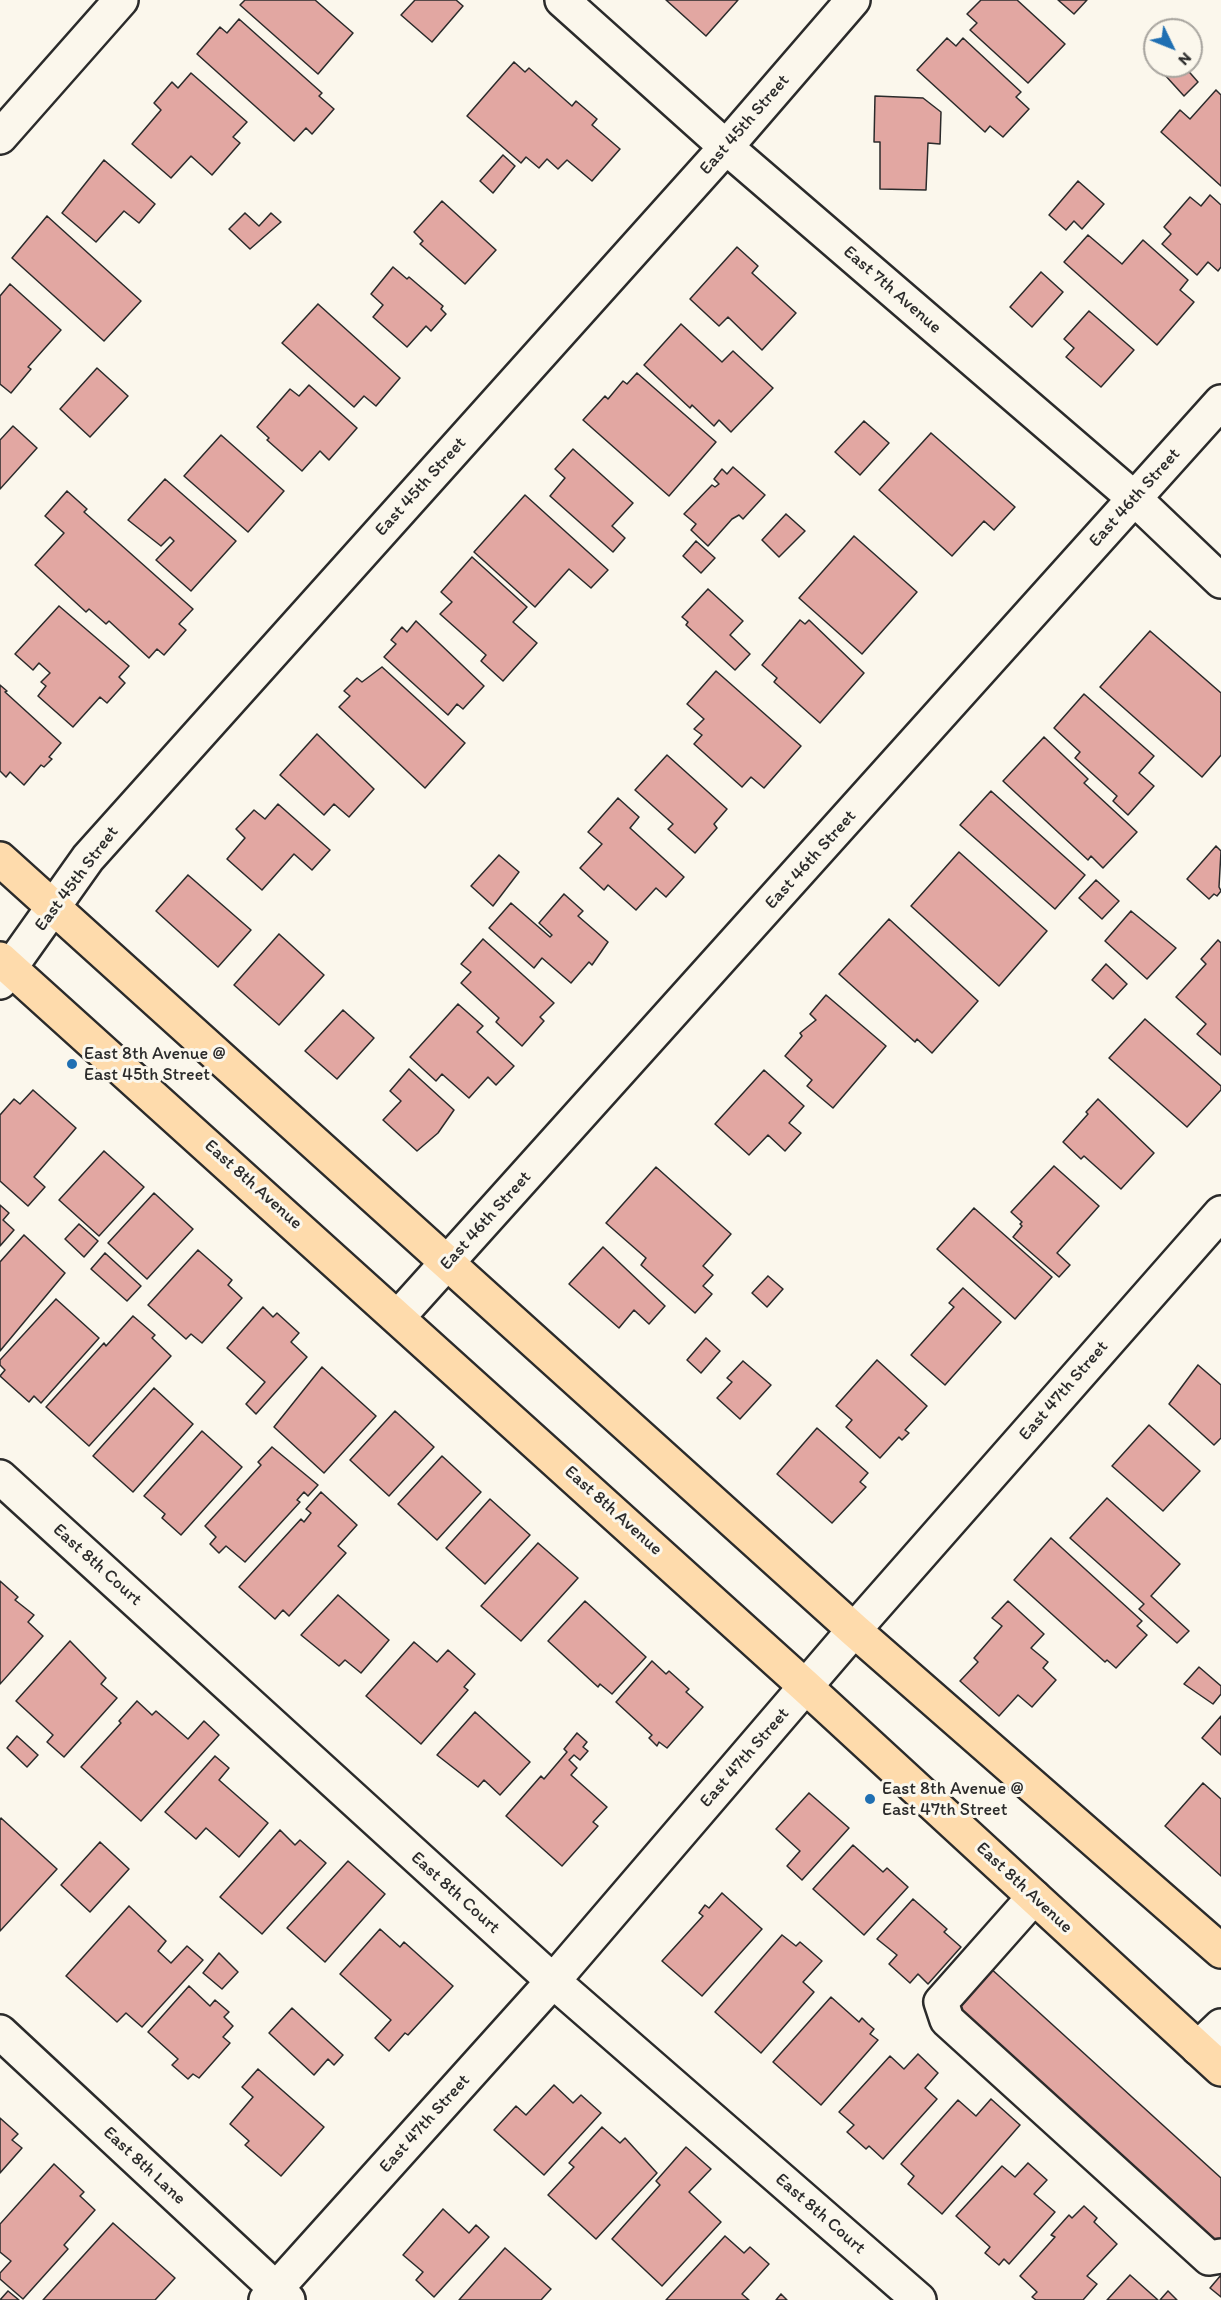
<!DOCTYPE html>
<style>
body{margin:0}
#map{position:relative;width:1221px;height:2300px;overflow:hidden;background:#fbf7ec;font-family:Itim,sans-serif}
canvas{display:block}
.north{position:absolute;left:1143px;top:18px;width:60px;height:60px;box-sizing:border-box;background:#fbf7ec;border:2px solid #a8a59f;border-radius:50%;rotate:133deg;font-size:16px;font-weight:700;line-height:24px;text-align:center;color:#2b2b2b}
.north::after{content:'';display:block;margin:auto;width:21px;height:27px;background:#1f6fb2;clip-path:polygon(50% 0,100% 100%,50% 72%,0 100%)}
</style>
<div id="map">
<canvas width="1221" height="2300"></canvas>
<div class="north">N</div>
</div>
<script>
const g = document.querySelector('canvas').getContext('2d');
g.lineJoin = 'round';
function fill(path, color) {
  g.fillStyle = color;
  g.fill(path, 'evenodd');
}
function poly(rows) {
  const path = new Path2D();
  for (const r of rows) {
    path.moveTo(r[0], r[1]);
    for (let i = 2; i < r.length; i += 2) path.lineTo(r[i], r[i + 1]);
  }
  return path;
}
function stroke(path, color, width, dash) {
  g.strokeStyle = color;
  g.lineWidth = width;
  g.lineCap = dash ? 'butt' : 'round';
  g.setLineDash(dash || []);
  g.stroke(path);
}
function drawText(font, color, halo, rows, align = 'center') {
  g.font = font + ' Itim,sans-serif';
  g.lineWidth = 6;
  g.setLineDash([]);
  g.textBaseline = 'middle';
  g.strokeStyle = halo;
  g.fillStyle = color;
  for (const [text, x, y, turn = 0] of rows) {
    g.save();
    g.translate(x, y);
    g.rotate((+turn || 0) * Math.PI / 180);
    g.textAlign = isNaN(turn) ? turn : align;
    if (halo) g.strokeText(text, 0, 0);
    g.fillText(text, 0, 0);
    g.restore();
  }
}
const building = poly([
 [245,0,315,0,353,33,318,74,240,5,245,0],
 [415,0,456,0,463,6,432,42,401,15,415,0],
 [666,0,738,0,706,36,666,0],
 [981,0,1017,0,1065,44,1028,83,970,30,977,23,967,14,981,0],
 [1058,0,1087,0,1074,14,1058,0],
 [239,19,322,93,319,96,334,109,312,134,306,128,294,141,197,54,220,27,227,33,239,19],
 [947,38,956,46,963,38,1021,92,1016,97,1029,109,1003,137,990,126,985,132,917,70,947,38],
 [514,62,525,72,529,68,572,106,576,101,597,119,592,125,620,149,592,181,567,160,558,169,547,159,539,168,526,157,521,163,467,116,514,62],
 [1174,66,1184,66,1198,82,1184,96,1164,74,1174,66],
 [191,73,247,122,233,137,240,143,212,175,191,156,171,178,132,144,161,110,154,103,172,82,178,88,191,73],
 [1216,90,1221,95,1221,186,1161,132,1180,110,1190,119,1216,90],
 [875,96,923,98,941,112,940,144,928,143,926,190,880,189,880,142,874,142,875,96],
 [503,155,515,166,493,193,480,181,503,155],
 [104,160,155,204,139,223,124,211,96,242,62,213,104,160],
 [1078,181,1104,204,1082,229,1074,221,1066,230,1049,215,1078,181],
 [1210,195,1221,205,1221,267,1218,271,1208,262,1197,275,1162,244,1171,234,1164,227,1190,197,1201,206,1210,195],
 [442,201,496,250,465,284,420,244,423,241,414,232,442,201],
 [245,213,259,226,271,213,281,222,250,249,229,229,245,213],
 [47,216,141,301,104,341,12,258,47,216],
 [1088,235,1122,264,1143,240,1188,280,1180,290,1194,302,1157,345,1064,262,1088,235],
 [737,247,758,266,752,273,796,313,762,350,728,317,719,326,690,299,737,247],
 [393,267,407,279,409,277,443,306,441,309,446,314,431,331,426,326,407,347,373,317,383,305,371,294,393,267],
 [1041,272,1063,292,1032,327,1010,307,1041,272],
 [10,284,61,330,28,367,31,369,11,393,0,384,0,296,10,284],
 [318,304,400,378,376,406,364,396,354,407,282,343,318,304],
 [1089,311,1134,350,1101,387,1066,357,1074,348,1064,339,1089,311],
 [681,324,722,362,733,351,773,388,731,432,719,420,714,426,692,405,690,408,644,365,681,324],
 [97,368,128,396,90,437,60,409,97,368],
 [637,373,716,442,669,496,583,420,605,396,608,399,623,381,627,384,637,373],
 [309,385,357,428,329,460,320,451,302,471,267,440,269,438,257,427,290,389,299,396,309,385],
 [864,421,889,443,860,475,835,452,864,421],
 [13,426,37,448,0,489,0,440,13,426],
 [931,433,1015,507,994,530,984,521,952,556,879,490,931,433],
 [221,435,284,491,248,532,184,476,221,435],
 [573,449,633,503,612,526,625,538,613,552,550,496,565,478,555,469,573,449],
 [733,467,765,495,743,519,739,515,732,519,708,546,691,530,696,524,684,514,712,485,715,487,719,484,714,479,722,469,727,474,733,467],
 [165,479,236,541,191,591,156,560,174,541,170,537,161,546,128,520,165,479],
 [67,491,87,509,84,512,193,609,179,624,186,630,164,655,157,649,149,658,109,621,106,624,89,609,86,612,35,565,64,533,45,516,67,491],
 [525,495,608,570,591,588,569,569,535,607,474,552,525,495],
 [786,514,805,531,779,557,762,540,786,514],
 [854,536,917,592,862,654,799,598,854,536],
 [696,541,715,558,701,573,683,556,696,541],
 [472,557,527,607,513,622,537,643,503,681,481,661,486,655,440,614,452,602,441,592,472,557],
 [708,589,743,621,730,635,750,654,735,670,686,625,688,622,682,617,708,589],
 [59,606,129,666,119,677,125,683,107,703,100,697,73,727,38,696,46,686,41,682,50,673,39,663,33,670,15,654,59,606],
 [800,620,805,624,809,620,864,673,820,723,774,682,777,678,762,665,800,620],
 [416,621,484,686,463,709,457,704,448,715,384,657,396,644,391,640,396,634,402,627,407,632,416,621],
 [1150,631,1221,693,1221,755,1202,777,1100,687,1150,631],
 [382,667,465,743,425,788,339,707,350,696,344,691,357,678,362,682,382,667],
 [716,671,801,746,764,788,751,777,742,787,694,744,702,735,694,729,704,719,687,704,716,671],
 [0,685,7,691,5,692,61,743,49,757,52,759,44,767,41,765,24,785,10,772,6,777,0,771,0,685],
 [1084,694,1154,756,1139,773,1154,786,1128,815,1113,801,1117,796,1075,758,1080,752,1054,728,1084,694],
 [317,734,374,789,349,817,334,804,324,815,280,775,317,734],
 [1044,737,1088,779,1084,783,1137,832,1103,868,1091,856,1088,860,1003,781,1044,737],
 [667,755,727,809,714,824,717,828,695,853,668,829,673,824,635,790,667,755],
 [991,791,1085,875,1055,909,960,825,991,791],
 [618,798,639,817,630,828,684,877,666,897,656,888,636,910,608,885,604,890,580,868,602,844,588,832,618,798],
 [278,804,330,850,312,870,294,854,262,890,227,859,245,838,236,829,254,810,265,819,278,804],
 [1216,846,1221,851,1219,887,1221,891,1217,896,1214,894,1209,899,1187,879,1216,846],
 [959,852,1047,931,999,986,911,906,959,852],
 [499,855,519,872,493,906,471,886,499,855],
 [188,875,251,930,218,967,156,911,188,875],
 [1096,880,1119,901,1102,919,1079,898,1096,880],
 [564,894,583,911,578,916,608,942,592,965,589,962,571,983,542,958,534,968,489,928,511,903,550,937,552,935,539,923,564,894],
 [1131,911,1176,948,1147,979,1105,941,1131,911],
 [889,919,978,1001,932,1053,917,1039,915,1042,839,974,889,919],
 [279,934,324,975,279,1025,234,985,279,934],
 [483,939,554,1003,540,1017,544,1021,522,1046,496,1022,499,1018,461,983,471,972,461,964,483,939],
 [1218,940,1221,943,1221,1055,1197,1034,1206,1024,1176,997,1206,964,1201,959,1218,940],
 [1106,964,1127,984,1113,999,1092,980,1106,964],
 [826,995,886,1046,833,1108,807,1086,812,1080,785,1056,802,1036,800,1033,816,1020,810,1014,826,995],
 [458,1004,483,1026,477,1032,514,1066,496,1085,488,1077,469,1098,442,1074,436,1081,410,1057,458,1004],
 [343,1010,374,1038,337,1079,305,1051,343,1010],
 [1145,1019,1221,1086,1221,1090,1187,1127,1109,1058,1145,1019],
 [409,1069,454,1110,438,1133,417,1151,383,1120,401,1101,390,1091,409,1069],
 [764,1070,804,1106,789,1123,801,1133,785,1151,768,1135,749,1155,715,1124,764,1070],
 [33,1090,76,1128,34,1177,45,1187,28,1206,0,1181,0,1115,14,1099,20,1104,33,1090],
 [1098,1099,1154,1153,1121,1189,1084,1156,1081,1159,1063,1142,1088,1114,1086,1112,1098,1099],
 [104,1151,144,1187,99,1236,59,1200,104,1151],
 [1054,1166,1099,1206,1057,1253,1070,1265,1059,1277,1013,1237,1022,1226,1020,1224,1022,1222,1011,1212,1054,1166],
 [656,1167,731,1234,703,1266,713,1275,703,1286,712,1294,695,1313,641,1265,646,1258,606,1223,656,1167],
 [154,1193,193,1229,147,1279,108,1243,154,1193],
 [0,1205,9,1213,3,1220,14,1230,0,1246,0,1205],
 [974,1208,1052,1277,1015,1319,937,1249,974,1208],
 [79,1224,98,1241,84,1257,65,1239,79,1224],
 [24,1235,65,1273,0,1351,0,1262,24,1235],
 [603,1247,665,1306,649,1324,634,1310,619,1328,569,1284,603,1247],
 [198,1250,232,1280,228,1285,242,1298,202,1343,191,1334,186,1339,148,1305,198,1250],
 [105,1253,141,1286,127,1301,91,1269,105,1253],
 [768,1276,783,1289,767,1307,752,1293,768,1276],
 [963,1288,1001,1322,945,1385,911,1355,954,1307,949,1303,963,1288],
 [56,1299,99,1338,41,1403,34,1396,29,1402,0,1376,5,1370,0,1365,0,1360,56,1299],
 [263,1307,273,1317,277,1313,299,1333,291,1342,307,1357,256,1414,246,1404,265,1382,227,1348,263,1307],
 [133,1316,155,1335,152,1338,171,1356,89,1446,46,1407,104,1343,106,1346,133,1316],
 [706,1338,720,1351,701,1373,687,1360,706,1338],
 [877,1360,927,1406,905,1430,909,1433,902,1440,899,1437,880,1458,846,1427,852,1420,836,1406,877,1360],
 [743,1361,771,1385,740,1419,717,1398,732,1382,727,1378,743,1361],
 [1198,1365,1221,1385,1221,1438,1214,1445,1169,1404,1198,1365],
 [322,1367,376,1416,324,1473,274,1427,322,1367],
 [154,1388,193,1424,133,1492,93,1456,154,1388],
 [395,1411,434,1447,389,1496,350,1460,395,1411],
 [1149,1425,1200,1471,1163,1511,1112,1466,1149,1425],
 [817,1428,868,1473,860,1482,866,1487,832,1523,777,1474,817,1428],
 [202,1431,242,1467,181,1535,162,1518,165,1514,144,1496,202,1431],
 [272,1447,318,1485,308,1496,304,1492,297,1500,300,1502,245,1562,226,1546,219,1553,210,1544,216,1537,205,1526,261,1465,258,1462,272,1447],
 [442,1456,481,1492,437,1540,398,1504,442,1456],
 [321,1492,357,1525,338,1546,346,1553,289,1616,283,1610,275,1619,239,1587,301,1519,304,1522,311,1513,306,1509,321,1492],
 [1107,1498,1180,1564,1151,1596,1189,1631,1177,1643,1139,1609,1144,1604,1070,1538,1107,1498],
 [490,1499,530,1535,485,1584,446,1548,490,1499],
 [1051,1538,1142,1621,1137,1626,1147,1635,1116,1668,1107,1660,1105,1662,1014,1580,1051,1538],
 [538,1543,578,1578,521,1641,481,1606,538,1543],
 [0,1581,18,1597,15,1600,34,1615,28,1622,43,1636,0,1684,0,1581],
 [338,1595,389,1640,361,1673,345,1660,339,1666,301,1635,338,1595],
 [585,1601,646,1657,612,1694,600,1684,598,1687,548,1641,585,1601],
 [1008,1601,1044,1634,1031,1648,1048,1662,1043,1668,1056,1680,1032,1707,1018,1695,999,1716,960,1681,978,1662,974,1658,1002,1626,992,1618,1008,1601],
 [70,1641,106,1678,101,1684,117,1698,64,1757,47,1742,53,1735,16,1701,70,1641],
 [414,1642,437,1662,448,1650,475,1674,464,1687,468,1690,421,1744,366,1696,414,1642],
 [652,1661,666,1674,669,1671,689,1689,686,1692,703,1707,667,1748,659,1742,657,1746,649,1738,652,1735,616,1702,652,1661],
 [1199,1667,1221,1686,1221,1694,1213,1704,1184,1684,1199,1667],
 [137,1701,152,1715,156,1711,188,1739,204,1721,219,1735,141,1821,81,1767,121,1723,119,1721,137,1701],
 [475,1712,530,1762,500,1795,484,1780,478,1787,437,1755,475,1712],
 [1221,1716,1221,1755,1202,1738,1221,1716],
 [577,1733,587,1742,583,1747,588,1751,580,1760,574,1755,569,1760,577,1768,571,1775,607,1807,593,1822,598,1826,562,1866,506,1816,541,1776,544,1779,567,1752,564,1749,577,1733],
 [17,1736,38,1755,27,1767,7,1748,17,1736],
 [215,1756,229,1768,219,1780,268,1823,239,1857,206,1828,196,1839,165,1812,215,1756],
 [1203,1783,1221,1799,1221,1876,1165,1826,1203,1783],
 [809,1793,849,1828,802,1880,787,1866,800,1851,776,1829,809,1793],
 [1,1818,57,1869,0,1931,0,1820,1,1818],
 [280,1830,295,1845,300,1840,326,1863,262,1934,220,1897,280,1830],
 [100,1842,129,1869,90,1912,61,1885,100,1842],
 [853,1845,883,1872,887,1868,908,1887,864,1935,813,1889,853,1845],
 [348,1861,385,1894,325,1962,287,1928,348,1861],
 [722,1893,762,1929,702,1996,662,1961,703,1916,699,1913,705,1905,709,1908,722,1893],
 [913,1899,947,1929,944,1932,961,1947,928,1984,918,1974,910,1983,889,1964,897,1955,877,1939,913,1899],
 [129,1906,166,1941,158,1951,171,1963,187,1946,203,1960,142,2027,126,2013,117,2022,66,1976,129,1906],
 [380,1929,400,1947,404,1942,453,1986,408,2035,405,2033,389,2051,375,2038,391,2020,340,1974,380,1929],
 [782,1935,796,1946,800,1942,822,1961,803,1982,814,1992,761,2053,715,2012,782,1935],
 [219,1953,238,1972,222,1989,203,1973,219,1953],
 [988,1966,1221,2178,1221,2245,1214,2253,953,2015,970,1996,966,1991,988,1966],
 [189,1986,210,2006,215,2000,229,2012,224,2017,233,2026,223,2037,230,2043,199,2078,193,2074,188,2079,172,2065,178,2059,148,2032,189,1986],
 [831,1997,859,2022,862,2018,868,2024,874,2029,870,2034,878,2040,821,2105,773,2062,831,1997],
 [292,2008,343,2055,334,2065,328,2059,314,2075,269,2033,292,2008],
 [918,2054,938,2073,925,2088,937,2099,883,2159,869,2146,866,2149,847,2132,854,2125,839,2112,890,2056,904,2069,918,2054],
 [258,2069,324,2127,281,2176,245,2145,249,2141,230,2124,253,2097,242,2087,258,2069],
 [554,2085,573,2103,581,2095,601,2113,544,2175,494,2130,516,2106,526,2115,554,2085],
 [991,2099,1020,2125,942,2214,908,2184,914,2176,901,2164,958,2100,976,2116,991,2099],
 [0,2118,18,2134,12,2140,22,2148,0,2173,0,2118],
 [602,2127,620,2143,625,2138,657,2173,596,2239,548,2195,574,2167,569,2163,602,2127],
 [686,2147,711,2169,689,2192,721,2222,662,2286,612,2239,660,2185,656,2181,686,2147],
 [1028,2163,1047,2180,1034,2194,1055,2212,1009,2264,1004,2259,999,2265,985,2253,990,2247,956,2216,1002,2166,1015,2177,1028,2163],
 [54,2164,84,2192,80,2196,95,2210,64,2245,68,2249,23,2299,0,2279,0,2273,11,2261,0,2252,0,2224,54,2164],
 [1084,2206,1097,2218,1094,2222,1117,2244,1087,2276,1097,2284,1083,2300,1036,2300,1032,2297,1037,2292,1020,2276,1055,2237,1051,2235,1069,2215,1072,2218,1084,2206],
 [443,2209,469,2233,476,2225,489,2237,434,2297,416,2280,423,2272,403,2255,443,2209],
 [113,2223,175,2278,155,2300,43,2300,113,2223],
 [725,2236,744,2253,750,2247,769,2264,742,2294,749,2300,666,2300,725,2236],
 [505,2248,551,2289,541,2300,459,2300,505,2248],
 [1130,2275,1158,2300,1107,2300,1130,2275],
 [1221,2275,1221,2297,1210,2288,1221,2275],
 [8,2291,19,2300,0,2300,8,2291],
 [1168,2291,1177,2300,1160,2300,1168,2291],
 [781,2294,787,2300,776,2300,781,2294]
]);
fill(building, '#e2a7a2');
stroke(building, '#2b2b2b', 1.5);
const minor = poly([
 [562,0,726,147,1135,499,1221,581],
 [0,137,121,0],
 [0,982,88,858,726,147,853,0],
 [399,1316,1221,402],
 [0,1477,553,1981,919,2300],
 [1034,1897,941,2002,947,2020,1209,2258,1221,2256],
 [0,2032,288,2300],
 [1198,2048,1221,2026],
 [266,2300,553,1981,854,1630,1221,1213]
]);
const major = poly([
 [0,859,854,1630,1221,1951],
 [0,959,806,1687,1221,2069]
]);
stroke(minor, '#2b2b2b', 38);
stroke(major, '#2b2b2b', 38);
stroke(minor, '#fbf7ec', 33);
stroke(major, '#fedbac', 33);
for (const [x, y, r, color] of [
 [72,1064,6,"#1f6fb2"],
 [870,1799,6,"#1f6fb2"]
]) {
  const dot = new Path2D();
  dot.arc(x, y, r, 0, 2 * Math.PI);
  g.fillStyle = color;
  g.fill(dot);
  stroke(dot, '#fbf7ec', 2);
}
drawText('18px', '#2b2b2b', '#fbf7ec', [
 ["East 45th Street",745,125,-49],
 ["East 7th Avenue",892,290,41],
 ["East 45th Street",421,487,-48],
 ["East 46th Street",1135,498,-48],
 ["East 46th Street",811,860,-48],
 ["East 45th Street",77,879,-53],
 ["East 8th Avenue",253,1185,42],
 ["East 46th Street",486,1221,-48],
 ["East 47th Street",1064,1391,-49],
 ["East 8th Avenue",613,1511,42],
 ["East 8th Court",97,1565,42],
 ["East 47th Street",745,1758,-49],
 ["East 8th Avenue",1024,1888,43],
 ["East 8th Court",455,1893,42],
 ["East 47th Street",425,2124,-48],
 ["East 8th Lane",144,2166,43],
 ["East 8th Court",820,2214,41]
]);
drawText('18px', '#2b2b2b', '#fbf7ec', [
 ["East 8th Avenue @",84,1054],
 ["East 45th Street",84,1075],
 ["East 8th Avenue @",882,1789],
 ["East 47th Street",882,1810]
], 'left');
</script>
